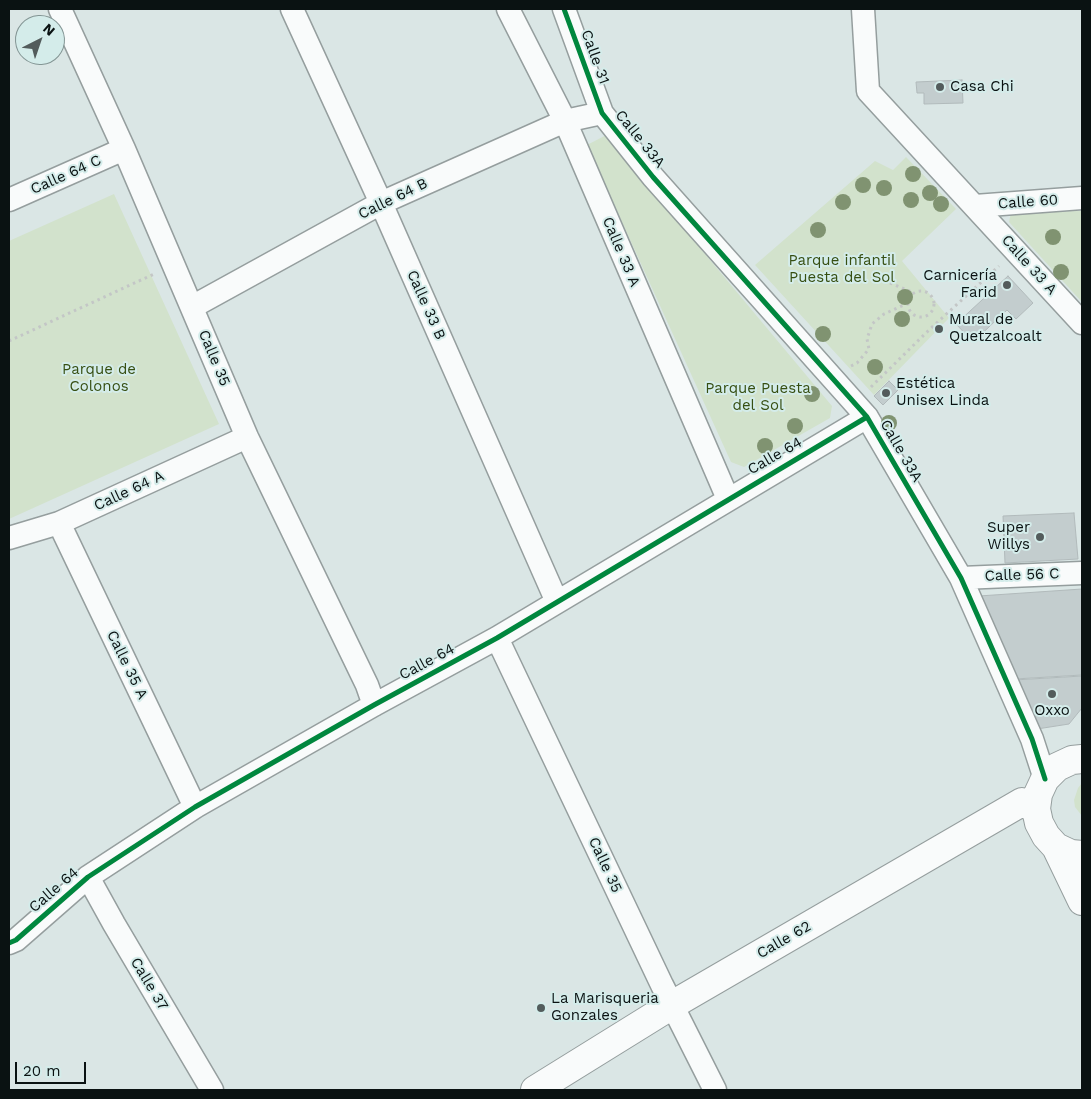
<!DOCTYPE html>
<meta charset="utf-8">
<style>
body{margin:0}
#map{position:relative;width:1091px;height:1099px;overflow:hidden;background:#dae6e5;font-family:"Work Sans",sans-serif}
canvas{display:block}
.frame{position:absolute;inset:0;border:10px solid #0a1212;pointer-events:none}
.north{position:absolute;left:15px;top:15px;width:50px;height:50px;box-sizing:border-box;background:#d4ecea;border:1px solid #839594;border-radius:50%;rotate:41deg;font-size:14px;font-weight:700;line-height:20px;text-align:center;color:#0a1212}
.north::after{content:'';display:block;margin:auto;width:18px;height:22px;background:#535c5c;clip-path:polygon(50% 0,100% 100%,50% 72%,0 100%)}
.scale{position:absolute;left:15px;top:1062px;width:71px;height:22px;box-sizing:border-box;border:2px solid #0a1212;border-top:0;padding-left:6px;font-size:15px;line-height:18px;white-space:nowrap;color:#0a1212;-webkit-text-stroke:4px #d4ecea;paint-order:stroke}
</style>
<div id="map">
<canvas width="1091" height="1099"></canvas>
<div class="frame"></div>
<div class="north">N</div>
<div class="scale">20 m</div>
</div>
<script>
const g = document.querySelector('canvas').getContext('2d');
g.lineJoin = 'round';
function fill(path, color) {
  g.fillStyle = color;
  g.fill(path, 'evenodd');
}
function poly(rows) {
  const path = new Path2D();
  for (const r of rows) {
    if (r.length === 3) {
      path.moveTo(r[0] + r[2], r[1]);
      path.arc(r[0], r[1], r[2], 0, 2 * Math.PI);
      continue;
    }
    path.moveTo(r[0], r[1]);
    for (let i = 2; i < r.length; i += 2) path.lineTo(r[i], r[i + 1]);
  }
  return path;
}
function stroke(path, color, width, dash) {
  g.strokeStyle = color;
  g.lineWidth = width;
  g.lineCap = dash ? 'butt' : 'round';
  g.setLineDash(dash || []);
  g.stroke(path);
}
function drawText(font, color, halo, rows, align = 'center') {
  g.font = font + ' "Work Sans",sans-serif';
  g.lineWidth = 4;
  g.setLineDash([]);
  g.textBaseline = 'middle';
  g.strokeStyle = halo;
  g.fillStyle = color;
  for (const [text, x, y, turn = 0] of rows) {
    g.save();
    g.translate(x, y);
    g.rotate((+turn || 0) * Math.PI / 180);
    g.textAlign = isNaN(turn) ? turn : align;
    if (halo) g.strokeText(text, 0, 0);
    g.fillText(text, 0, 0);
    g.restore();
  }
}
fill(poly([
 [616,130,644,181,832,406,830,418,744,467,731,462,587,145],
 [906,157,956,209,902,261,949,318,874,395,755,265,875,161,893,170],
 [114,194,219,424,9,519,9,241],
 [1082,211,1082,301,1081,301,1009,222,1011,212],
 [1082,783,1082,816,1075,807,1074,800,1078,788]
]), '#d2e2cc');
const building = poly([
 [962,80,963,103,924,104,924,93,917,93,916,82,962,80],
 [1008,276,1033,303,1016,319,1007,310,973,342,956,324,1008,276],
 [889,381,898,390,883,405,874,396,889,381],
 [1074,513,1078,559,1005,563,1003,516,1074,513],
 [1082,589,1082,675,1015,679,979,596,1082,589],
 [1082,676,1082,708,1069,724,1037,729,1014,680,1082,676]
]);
fill(building, '#c3cdce');
stroke(building, '#b1babb', 1);
const street = poly([
 [60,9,124,149,247,437,367,685,374,705],
 [292,9,381,203,557,602],
 [508,9,565,121,728,499],
 [564,9,602,113,653,177,867,417,961,578,1032,739,1045,779],
 [863,9,868,91,1082,323],
 [9,200,124,149],
 [975,206,1082,198],
 [192,307,381,203,565,121,602,113],
 [59,523,195,807],
 [9,538,59,523,247,437],
 [961,578,1082,573],
 [497,638,662,985,715,1090],
 [88,877,114,924,212,1090],
 [9,943,16,940,88,877,195,807,374,705,497,638,867,417]
]);
const secondary = poly([
 [1082,759,1072,760,1057,767,1045,779,1038,794,1036,809,1039,823,1046,836,1056,847,1071,854,1082,855],
 [1056,847,1082,901],
 [535,1090,672,1005,1022,802,1036,809]
]);
stroke(street, '#959e9e', 25);
stroke(secondary, '#959e9e', 30);
stroke(poly([
 [890,283,914,293],
 [921,304,13],
 [9,341,154,274],
 [851,366,857,363,869,349,867,339,872,324,884,314,908,303],
 [871,387,930,329,999,266]
]), '#c3c6c6', 3, [2.5, 4]);
stroke(street, '#f9fbfb', 22);
stroke(secondary, '#f9fbfb', 28);
stroke(poly([
 [564,9,602,113,653,177,867,417,961,578,1032,739,1045,779],
 [9,943,16,940,88,877,195,807,374,705,497,638,867,417]
]), '#00873e', 5);
g.fillStyle = '#809371';
for (const [x, y] of [
 [913,174],
 [863,185],
 [884,188],
 [930,193],
 [911,200],
 [843,202],
 [941,204],
 [818,230],
 [1053,237],
 [1061,272],
 [905,297],
 [902,319],
 [823,334],
 [875,367],
 [812,394],
 [889,423],
 [795,426],
 [765,446]
]) {
  g.beginPath();
  g.arc(x, y, 8, 0, 2 * Math.PI);
  g.fill();
}
for (const [x, y, r, color] of [
 [940,87,5,"#535c5c"],
 [1007,285,5,"#535c5c"],
 [939,329,5,"#535c5c"],
 [886,393,5,"#535c5c"],
 [1040,537,5,"#535c5c"],
 [1052,694,5,"#535c5c"],
 [541,1008,5,"#535c5c"]
]) {
  const dot = new Path2D();
  dot.arc(x, y, r, 0, 2 * Math.PI);
  g.fillStyle = color;
  g.fill(dot);
  stroke(dot, '#d4ecea', 2);
}
drawText('15px', '#0a1212', '#d4ecea', [
 ["Calle 31",595,57,70],
 ["Calle 33A",640,139,51],
 ["Calle 64 C",66,175,-24],
 ["Calle 64 B",393,199,-26],
 ["Calle 60",1028,202,-4],
 ["Calle 33 A",621,252,67],
 ["Calle 33 A",1029,265,48],
 ["Calle 33 B",426,305,66],
 ["Calle 35",214,358,67],
 ["Calle 33A",901,451,60],
 ["Calle 64",775,456,-30],
 ["Calle 64 A",129,491,-25],
 ["Calle 56 C",1022,575,-2],
 ["Calle 64",427,662,-28],
 ["Calle 35 A",127,665,64],
 ["Calle 35",605,865,65],
 ["Calle 64",54,890,-41],
 ["Calle 62",784,940,-30],
 ["Calle 37",149,984,59]
]);
drawText('15px', '#0a1212', '#d4ecea', [
 ["Casa Chi",950,87],
 ["Carnicería",997,276,"right"],
 ["Farid",997,293,"right"],
 ["Mural de",949,320],
 ["Quetzalcoalt",949,337],
 ["Estética",896,384],
 ["Unisex Linda",896,401],
 ["Super",1030,528,"right"],
 ["Willys",1030,545,"right"],
 ["Oxxo",1052,711,"center"],
 ["La Marisqueria",551,999],
 ["Gonzales",551,1016]
], 'left');
drawText('15px', '#374f12', '#d4ecea', [
 ["Parque infantil",842,261],
 ["Puesta del Sol",842,278],
 ["Parque de",99,370],
 ["Colonos",99,387],
 ["Parque Puesta",758,389],
 ["del Sol",758,406]
]);
</script>
